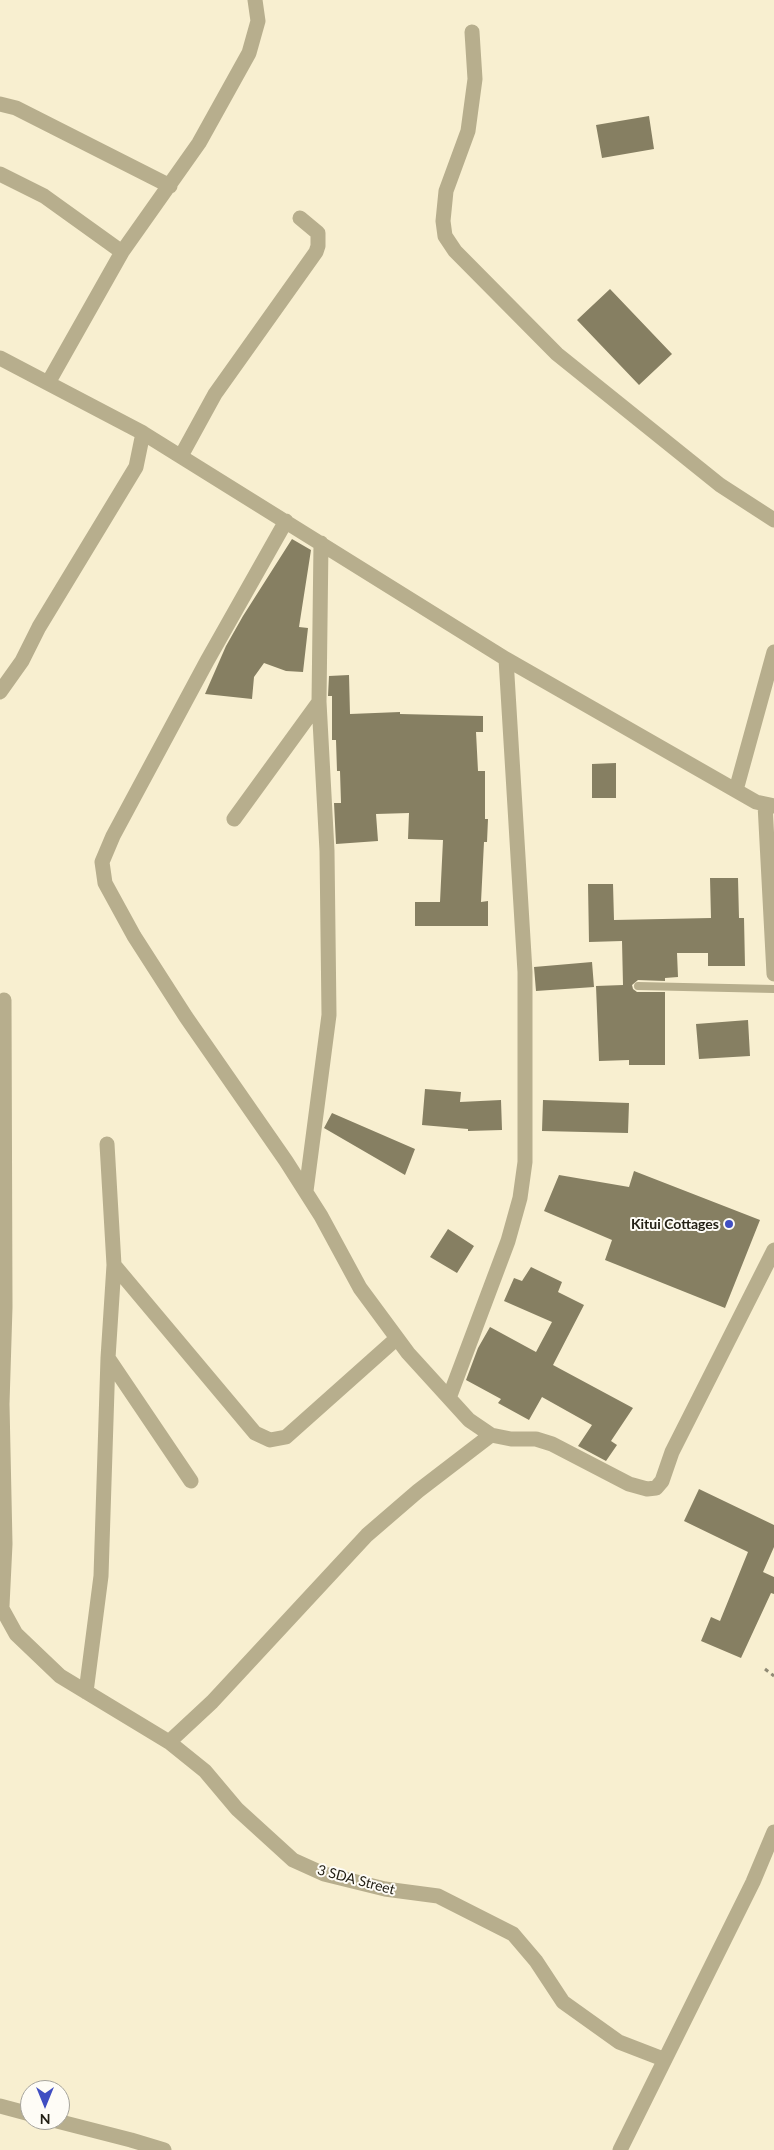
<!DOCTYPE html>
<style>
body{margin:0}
#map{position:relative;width:774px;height:2150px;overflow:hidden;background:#f8efd0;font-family:Lato,sans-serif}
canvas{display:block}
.north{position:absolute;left:20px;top:2080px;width:50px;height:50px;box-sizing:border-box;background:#fefcf6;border:1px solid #a6a49c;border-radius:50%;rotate:180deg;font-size:14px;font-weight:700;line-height:20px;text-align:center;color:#232015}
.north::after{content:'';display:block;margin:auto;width:18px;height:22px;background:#404ec2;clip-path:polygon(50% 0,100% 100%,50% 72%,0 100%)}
</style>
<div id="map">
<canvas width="774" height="2150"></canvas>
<div class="north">N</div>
</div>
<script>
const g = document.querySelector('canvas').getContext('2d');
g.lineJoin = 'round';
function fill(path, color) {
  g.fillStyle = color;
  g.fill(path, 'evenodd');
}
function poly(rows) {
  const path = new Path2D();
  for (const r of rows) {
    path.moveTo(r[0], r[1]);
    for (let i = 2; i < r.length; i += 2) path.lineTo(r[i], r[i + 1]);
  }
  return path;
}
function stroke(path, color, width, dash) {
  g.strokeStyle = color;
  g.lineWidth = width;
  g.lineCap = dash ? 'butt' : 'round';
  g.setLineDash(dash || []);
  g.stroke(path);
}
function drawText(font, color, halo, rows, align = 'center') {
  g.font = font + ' Lato,sans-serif';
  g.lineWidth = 4;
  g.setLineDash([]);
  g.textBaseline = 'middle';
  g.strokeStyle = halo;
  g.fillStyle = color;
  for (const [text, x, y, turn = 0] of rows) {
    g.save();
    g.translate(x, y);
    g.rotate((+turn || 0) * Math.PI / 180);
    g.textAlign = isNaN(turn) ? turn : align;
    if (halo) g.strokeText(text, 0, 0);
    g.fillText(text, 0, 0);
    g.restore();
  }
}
fill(poly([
 [649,116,654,149,602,158,596,125],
 [610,289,672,354,639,385,577,320],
 [292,539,311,550,299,627,308,628,303,672,286,671,264,663,254,677,252,699,205,694,226,646,243,616],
 [349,675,350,714,400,712,400,714,483,716,483,732,476,732,478,771,485,771,485,819,488,819,487,842,484,842,481,902,488,901,488,926,415,926,415,902,440,902,443,840,408,839,409,813,376,814,378,841,336,844,334,803,341,803,340,771,337,771,336,740,332,740,332,696,328,696,329,676],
 [616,763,616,798,592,798,592,764],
 [710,878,738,878,739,918,744,918,745,966,708,966,708,953,677,953,678,977,665,978,665,981,638,980,632,985,633,989,637,992,665,992,665,1065,629,1065,629,1060,599,1061,596,986,623,985,622,941,589,942,588,884,613,884,614,920,711,918],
 [592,962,594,987,536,991,534,967],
 [748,1020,750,1056,699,1059,696,1024],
 [425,1089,461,1092,460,1102,501,1100,502,1130,468,1131,468,1129,422,1125],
 [543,1100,629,1103,628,1133,542,1131],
 [332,1113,415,1149,405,1175,324,1128],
 [634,1171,760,1220,725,1308,605,1260,612,1240,544,1211,559,1175,629,1187],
 [448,1229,474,1246,457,1273,430,1257],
 [531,1267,562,1282,558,1292,584,1305,553,1365,633,1408,611,1441,617,1445,606,1461,578,1446,592,1425,542,1397,529,1420,498,1403,501,1399,466,1380,478,1348,490,1327,536,1352,552,1322,504,1301,514,1278,522,1281],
 [699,1489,774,1525,774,1547,763,1572,774,1577,774,1594,771,1593,741,1658,701,1641,711,1617,720,1621,748,1552,684,1521]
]), '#867f62');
stroke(poly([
 [765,1669,774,1676]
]), '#908a75', 3, [4, 4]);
stroke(poly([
 [638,986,774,989]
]), '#b7ae8d', 8);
stroke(poly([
 [472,32,475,79,468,131,446,191,443,221,445,236,455,251,557,354,720,485,774,520],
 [0,104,16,108,170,186],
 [0,174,44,196,122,252],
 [0,358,143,433,506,659,756,802,774,806],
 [48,383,122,252,199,143,249,53,258,21,255,0],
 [181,456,215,394,316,252,318,246,318,233,300,218],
 [286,521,207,661,113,836,102,862,105,883,134,936,186,1017,286,1161,321,1216,360,1288,408,1353,469,1420,491,1435,511,1439,536,1439,552,1444,629,1484,647,1489,656,1488,662,1481,672,1452,774,1250],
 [0,692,22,661,39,627,136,467,143,433],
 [736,790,774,652],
 [765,804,774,974],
 [234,819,319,702],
 [306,1191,329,1015,327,851,319,702,321,543],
 [114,1265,255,1433,270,1440,286,1437,396,1339],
 [108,1358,191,1481],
 [449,1398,508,1241,520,1198,525,1162,525,972,506,659],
 [0,1605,16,1634,60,1676,169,1742,205,1771,237,1809,293,1860,324,1874,385,1889,438,1896,513,1934,536,1961,563,2002,619,2042,663,2059],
 [2,1606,5,1544,2,1404,5,1307,4,1000],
 [86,1692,101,1576,108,1358,114,1265,107,1144],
 [169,1742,212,1702,367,1535,418,1491,491,1435],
 [0,2106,30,2114],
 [53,2120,131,2140,164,2150],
 [620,2150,753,1882,774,1832]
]), '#b7ae8d', 15);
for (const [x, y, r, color] of [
 [729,1224,5,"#404ec2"]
]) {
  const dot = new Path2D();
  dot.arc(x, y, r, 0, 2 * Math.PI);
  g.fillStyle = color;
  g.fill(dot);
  stroke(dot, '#fefcf6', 2);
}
drawText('bold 14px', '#232015', '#fefcf6', [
 ["Kitui Cottages",719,1224]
], 'right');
drawText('14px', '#232015', '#fefcf6', [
 ["3 SDA Street",356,1880,15]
]);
</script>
